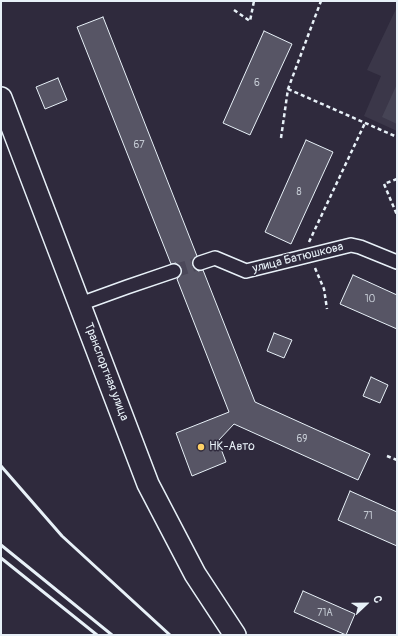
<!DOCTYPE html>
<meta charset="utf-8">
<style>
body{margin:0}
#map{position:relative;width:398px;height:636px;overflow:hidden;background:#2f2a3d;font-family:Pangolin,sans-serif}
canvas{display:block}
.frame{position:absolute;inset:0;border:2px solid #e8f1f8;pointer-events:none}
.north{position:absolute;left:346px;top:584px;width:40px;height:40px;-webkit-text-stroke:3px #2f2a3d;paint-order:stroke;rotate:68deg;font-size:11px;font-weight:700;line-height:16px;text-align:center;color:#e8f1f8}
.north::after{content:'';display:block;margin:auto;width:14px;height:18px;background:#e8f1f8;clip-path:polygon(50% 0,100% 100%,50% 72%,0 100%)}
</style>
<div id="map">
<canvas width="398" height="636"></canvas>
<div class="frame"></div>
<div class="north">С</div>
</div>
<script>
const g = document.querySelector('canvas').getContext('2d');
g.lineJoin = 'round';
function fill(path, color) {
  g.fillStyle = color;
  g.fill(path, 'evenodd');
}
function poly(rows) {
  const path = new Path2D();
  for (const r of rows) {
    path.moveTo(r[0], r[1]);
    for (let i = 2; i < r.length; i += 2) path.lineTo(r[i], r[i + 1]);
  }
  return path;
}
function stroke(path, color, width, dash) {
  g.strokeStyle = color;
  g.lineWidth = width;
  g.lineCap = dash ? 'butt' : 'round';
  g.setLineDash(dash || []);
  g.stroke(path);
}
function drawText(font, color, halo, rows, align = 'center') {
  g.font = font + ' Pangolin,sans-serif';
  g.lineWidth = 3;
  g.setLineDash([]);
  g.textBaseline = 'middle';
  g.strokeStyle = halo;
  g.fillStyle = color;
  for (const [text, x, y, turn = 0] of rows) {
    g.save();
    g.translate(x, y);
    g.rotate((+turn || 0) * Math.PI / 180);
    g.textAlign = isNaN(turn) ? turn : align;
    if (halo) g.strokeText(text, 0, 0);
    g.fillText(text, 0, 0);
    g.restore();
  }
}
fill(poly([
 [397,7,397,131,364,116,381,76,367,70]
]), '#3b3749');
fill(poly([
 [397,84,397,124,382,117]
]), '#464455');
const building = poly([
 [103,17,197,256,192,261,193,266,198,271,203,270,255,402,370,454,358,480,234,424,218,441,226,462,192,476,176,433,229,412,177,279,182,273,181,268,176,263,171,264,77,27,103,17],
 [264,31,292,44,250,135,223,123,264,31],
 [58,78,67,100,45,109,36,87,58,78],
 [306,140,333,152,291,244,265,232,306,140],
 [353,275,397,295,397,329,340,304,353,275],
 [274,333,292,340,284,358,267,351,274,333],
 [371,377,388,385,380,403,363,396,371,377],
 [350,491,397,512,397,546,338,520,350,491],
 [303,591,355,614,346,635,294,612,303,591]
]);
fill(building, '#575565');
stroke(building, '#e8f1f8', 1);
stroke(poly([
 [174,271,200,263]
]), '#4b4859', 13, [13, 6]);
const minor = poly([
 [200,263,215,258,246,271,351,245,360,247,397,262],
 [80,304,127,287,174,271]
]);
const primary = poly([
 [1,98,148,484,195,574,235,635]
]);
stroke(minor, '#e8f1f8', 16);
stroke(primary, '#e8f1f8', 24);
stroke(poly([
 [234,10,250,21,254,1],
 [288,89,397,137],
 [281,138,288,89,321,1],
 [397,179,384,184,397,215],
 [309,242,365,123],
 [315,268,324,289,327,309],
 [387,456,397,460]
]), '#e8f1f8', 2.5, [4, 3]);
stroke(minor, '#2f2a3d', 13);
stroke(primary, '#2f2a3d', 21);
stroke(poly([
 [1,466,62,536,170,635],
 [1,545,112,635],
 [1,558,97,635]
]), '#e8f1f8', 3);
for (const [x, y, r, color] of [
 [201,447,4,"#ffd166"]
]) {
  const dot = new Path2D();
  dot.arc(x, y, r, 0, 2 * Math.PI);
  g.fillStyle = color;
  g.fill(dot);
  stroke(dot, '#2f2a3d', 1.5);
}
drawText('10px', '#c4cad3', null, [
 ["6",257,83],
 ["67",139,145],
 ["8",299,192],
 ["10",370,299],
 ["69",302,439],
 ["71",368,516],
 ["71А",325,613]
]);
drawText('12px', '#e8f1f8', '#2f2a3d', [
 ["улица Батюшкова",298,258,-14],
 ["Транспортная улица",106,372,69]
]);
drawText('12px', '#e8f1f8', '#2f2a3d', [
 ["НК-Авто",209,447]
], 'left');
</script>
